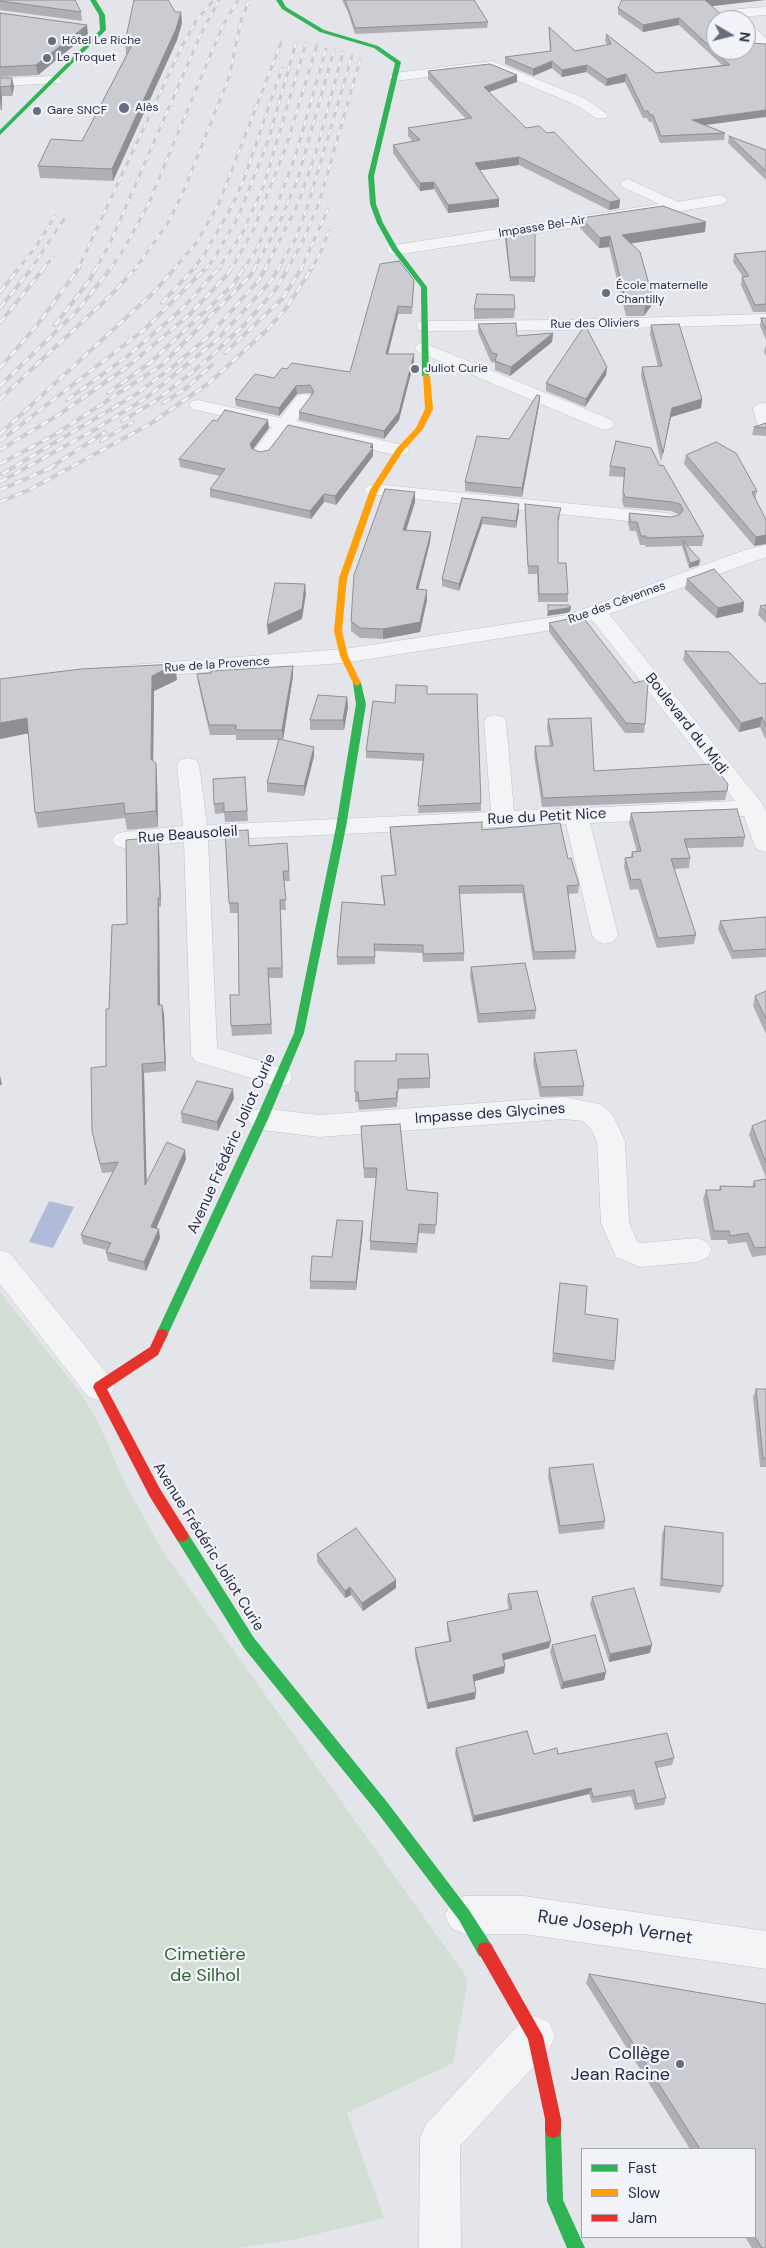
<!DOCTYPE html>
<meta charset="utf-8">
<style>
body{margin:0}
#map{position:relative;width:766px;height:2248px;overflow:hidden;background:#e4e5ea;font-family:"DM Sans",sans-serif}
canvas{display:block}
.legend{position:absolute;left:581px;top:2148px;width:175px;height:90px;box-sizing:border-box;background:#f2f3f9;border:1px solid #a1a4b1;margin:0;padding:6px 9px;list-style:none;font-size:15px;color:#282d46}
.legend li{display:flex;align-items:center;gap:10px;height:25px}
.legend b{width:25px;border:1px solid #a1a4b1}
.north{position:absolute;left:706px;top:10px;width:50px;height:50px;box-sizing:border-box;background:#f2f3f9;border:1px solid #a1a4b1;border-radius:50%;rotate:98deg;font-size:14px;font-weight:700;line-height:20px;text-align:center;color:#282d46}
.north::after{content:'';display:block;margin:auto;width:18px;height:22px;background:#6a6d7f;clip-path:polygon(50% 0,100% 100%,50% 72%,0 100%)}
</style>
<div id="map">
<canvas width="766" height="2248"></canvas>
<ul class="legend">
<li><b style="height:6px;background:#30b455"></b>Fast</li>
<li><b style="height:6px;background:#ff9f0a"></b>Slow</li>
<li><b style="height:6px;background:#e5322d"></b>Jam</li>
</ul>
<div class="north">N</div>
</div>
<script>
const g = document.querySelector('canvas').getContext('2d');
g.lineJoin = 'round';
function fill(path, color) {
  g.fillStyle = color;
  g.fill(path, 'evenodd');
}
function poly(rows) {
  const path = new Path2D();
  for (const r of rows) {
    path.moveTo(r[0], r[1]);
    for (let i = 2; i < r.length; i += 2) path.lineTo(r[i], r[i + 1]);
  }
  return path;
}
function stroke(path, color, width, dash) {
  g.strokeStyle = color;
  g.lineWidth = width;
  g.lineCap = dash ? 'butt' : 'round';
  g.setLineDash(dash || []);
  g.stroke(path);
}
function drawText(font, color, halo, rows, align = 'center') {
  g.font = font + ' "DM Sans",sans-serif';
  g.lineWidth = 4.5;
  g.setLineDash([]);
  g.textBaseline = 'middle';
  g.strokeStyle = halo;
  g.fillStyle = color;
  for (const [text, x, y, turn = 0] of rows) {
    g.save();
    g.translate(x, y);
    g.rotate((+turn || 0) * Math.PI / 180);
    g.textAlign = isNaN(turn) ? turn : align;
    if (halo) g.strokeText(text, 0, 0);
    g.fillText(text, 0, 0);
    g.restore();
  }
}
fill(poly([
 [0,1292,80,1392,98,1422,124,1481,162,1550,468,1979,453,2063,347,2113,384,2218,292,2240,236,2248,0,2248]
]), '#d2ddd4');
fill(poly([
 [49,1201,74,1207,53,1248,29,1242]
]), '#b0bbd7');
const street = poly([
 [766,7,766,15,737,17,730,13,737,9,766,7],
 [746,23,751,24,766,38,766,49,761,48,746,34,746,23],
 [492,61,586,99,608,115,606,118,596,118,576,105,490,69,395,81,388,77,395,73,492,61],
 [55,76,62,80,60,83,0,86,0,78,55,76],
 [628,179,678,202,719,195,725,197,727,200,725,203,719,205,395,255,389,253,387,250,389,247,395,245,659,204,623,187,620,184,623,181,628,179],
 [766,314,766,324,564,330,425,331,419,330,416,326,419,322,425,321,564,320,766,314],
 [424,343,612,420,614,424,612,428,605,430,598,428,418,352,415,348,418,344,424,343],
 [304,394,310,395,313,399,296,421,407,446,409,450,407,454,400,456,288,431,268,457,261,459,254,457,252,453,272,427,192,409,189,405,192,401,198,400,280,418,298,395,304,394],
 [762,403,766,403,766,429,759,427,757,423,753,409,756,405,762,403],
 [374,484,666,513,673,515,676,519,673,523,666,525,367,494,364,490,367,486,374,484],
 [766,545,766,557,609,614,761,802,766,811,766,852,758,850,754,844,744,816,590,823,618,935,614,941,605,944,596,941,592,935,566,824,208,840,217,1048,289,1070,292,1077,289,1084,279,1087,195,1061,191,1054,184,842,124,848,116,846,112,840,116,834,124,832,183,826,177,765,180,760,188,758,196,760,199,765,207,825,491,812,484,722,487,717,495,715,503,717,506,722,514,811,735,801,592,620,571,627,344,663,138,677,130,675,127,670,130,665,344,649,567,615,745,550,766,545],
 [564,1097,600,1104,612,1114,616,1122,625,1141,629,1223,637,1241,642,1243,697,1238,707,1242,712,1250,707,1258,697,1262,640,1267,616,1257,601,1223,597,1141,591,1129,583,1121,564,1119,319,1137,262,1130,252,1127,248,1119,252,1111,262,1108,319,1115,564,1097],
 [0,1250,10,1253,110,1377,114,1387,110,1397,99,1400,88,1397,0,1284,0,1250],
 [464,1896,524,1896,766,1931,766,1969,524,1934,464,1934,451,1928,445,1915,451,1902,464,1896],
 [535,2016,549,2022,555,2036,549,2050,460,2146,461,2248,419,2248,420,2138,426,2124,521,2022,535,2016]
]);
stroke(street, '#c1c2c8', 1);
fill(street, '#f3f4f6');
fill(poly([
 [90,0,96,0,105,15,106,30,0,135,0,130,100,30,99,15,90,0],
 [276,0,282,0,286,7,324,30,378,46,401,62,374,176,376,204,383,223,398,249,427,287,429,378,422,376,421,287,392,250,377,223,370,204,368,176,395,63,374,48,320,32,282,9,276,0],
 [357,680,361,683,366,704,346,827,304,1033,268,1119,168,1334,166,1338,162,1339,158,1338,156,1334,256,1119,294,1033,336,827,356,704,353,683,357,680],
 [182,1530,187,1532,254,1638,387,1802,469,1910,491,1944,493,1950,491,1956,485,1958,479,1956,459,1920,377,1812,244,1648,177,1540,175,1536,177,1532,182,1530],
 [553,2122,559,2124,561,2130,563,2200,585,2248,567,2248,547,2201,545,2130,547,2124,553,2122]
]), '#30b455');
fill(poly([
 [423,374,430,376,433,409,423,429,403,451,378,490,347,578,342,631,348,656,361,683,357,686,353,683,340,656,334,631,339,578,370,490,397,448,416,428,425,409,423,374]
]), '#ff9f0a');
fill(poly([
 [162,1329,166,1330,168,1334,158,1355,107,1389,160,1489,187,1532,189,1536,187,1540,182,1542,177,1540,150,1497,93,1387,95,1383,150,1347,158,1330,162,1329],
 [485,1942,491,1944,543,2036,561,2119,561,2130,559,2136,553,2138,547,2136,545,2130,545,2119,528,2039,477,1950,479,1944,485,1942]
]), '#e5322d');
const railFar1 = poly([
 [18,269,35,248,55,216],
 [31,269,64,219],
 [43,269,53,257],
 [78,269,182,46,196,21,212,2],
 [96,269,111,241,200,36,219,0],
 [110,269,122,252,148,205,223,25,238,0],
 [135,269,168,223,185,188,229,77,241,21,249,0],
 [174,269,197,242,219,203,281,43],
 [193,269,204,255,233,204,244,179,282,68],
 [205,269,214,259,239,215,268,141,296,43],
 [218,269,242,234,264,185,306,43],
 [231,269,253,231,286,147,317,45],
 [244,269,256,250,276,208,296,154,326,49],
 [254,269,279,224,298,178,334,50],
 [265,269,298,204,316,152,343,52],
 [278,269,296,238,308,205,352,56],
 [287,269,302,243,319,203,360,60],
 [301,269,328,209],
 [311,269,319,256,329,231]
]);
const rail = poly([
 [0,292,19,268],
 [162,303,194,268],
 [0,308,32,268],
 [0,323,44,268],
 [55,325,89,281,96,268],
 [225,353,282,299,302,268],
 [0,368,38,324,79,268],
 [0,386,77,311,111,268],
 [108,393,150,363,233,285,244,268],
 [0,399,112,294,136,268],
 [67,400,129,355,182,309,219,268],
 [163,403,185,389,212,365],
 [122,421,157,400,206,361,245,324,276,289,288,268],
 [0,434,155,291,175,268],
 [0,441,145,329,206,268],
 [101,441,133,422],
 [0,450,60,414,127,367,189,315,227,275,231,268],
 [0,464,56,434,162,365,250,276,255,268],
 [48,469,105,432],
 [2,474,135,395,175,365,209,336,259,280,266,268],
 [0,482,96,429,146,398,218,339,271,281,279,268],
 [0,490,55,466],
 [0,502,29,490,150,424,209,383,268,329,287,307,312,268]
]);
stroke(railFar1, '#cccdd1', 3);
stroke(rail, '#cccdd1', 4);
stroke(railFar1, '#f2f3f9', 2, [6]);
stroke(rail, '#f2f3f9', 2.5, [8]);
fill(poly([
 [0,0,81,12,82,21,0,10],
 [342,0,474,0,488,22,487,28,355,34,348,12],
 [622,0,765,0,712,6,746,50,705,125,725,133,724,140,660,143,652,122,649,122,647,118,643,118,625,82,606,86,586,72,562,77,552,68,533,76,505,64,505,57,550,52,549,34,549,27,575,51,607,45,605,41,606,34,656,73,722,65,679,25,643,32,618,14,618,8],
 [0,13,88,34,38,75,0,77],
 [182,23,177,40,113,181,40,178,38,166,82,141,127,54,126,54,125,42],
 [428,71,517,75,517,82,489,92,526,128,620,200,619,208,609,210,519,165,480,170,499,199,499,207,448,213,434,189,420,191,393,153,393,145,413,142,408,136,408,128,466,119,428,79],
 [0,78,14,87,12,96,2,96,2,110,0,110],
 [729,136,766,150,766,180,728,143],
 [581,218,705,232,631,243,652,295,651,306,644,316,626,316,609,247,599,248,580,228],
 [535,233,535,282,510,281,505,240,506,235],
 [766,251,766,312,753,312,741,285,742,277,743,277,733,262,734,254],
 [414,280,412,314,398,314,388,354,414,354,414,362,399,420,384,439,299,420,299,412,312,396,310,393,297,394,279,416,236,406,235,399,274,378,287,369,350,372],
 [474,309,515,309,514,318,474,319],
 [761,318,766,318,766,340,760,326],
 [478,324,517,336,553,333,552,342,510,376,495,370,495,363,491,362,478,332],
 [651,325,702,399,701,408,671,417,661,462,641,376,642,367,658,367,650,334],
 [766,345,766,356,764,352],
 [607,367,606,375,585,407,546,391,546,383],
 [540,396,539,405,522,497,465,491,465,482,509,439],
 [766,423,766,436,752,435,754,427],
 [269,428,252,450,260,452,373,444,373,456,336,505,324,502,311,519,210,497,210,489,220,476,180,467,179,459],
 [686,455,757,491,755,499,766,520,754,546,684,464],
 [610,466,660,466,704,536,702,546,688,546,699,565,689,568,682,546,646,547,645,545,640,545,636,531,630,531,628,523,629,513,671,517,679,515,678,514,671,511,624,507,622,501,624,477,609,476],
 [415,492,415,502,406,530,431,532,430,542,418,589,427,600,420,632,383,639,360,638,351,631,351,621],
 [462,498,519,504,519,511,516,528,482,524,459,591,442,586,442,579],
 [525,504,560,516,558,523,558,563,568,594,568,602,538,602,537,574,528,574,525,512],
 [687,579,744,602,743,612,716,618,685,589],
 [766,605,766,623,758,615,760,606],
 [549,623,645,724,644,733,625,733,549,632],
 [685,651,760,684,766,683,766,738,765,738,760,727,739,732,683,660],
 [293,666,293,676,283,740,314,747,314,756,304,796,267,792,267,783,279,740,236,740,236,735,210,735,198,683,197,674],
 [177,680,154,691,153,761,156,763,157,778,158,827,127,830,125,818,38,828,35,813,28,733,0,739],
 [427,694,481,803,481,811,418,813,423,761,366,758,366,751,395,703],
 [347,697,348,707,344,730,310,730,310,720],
 [548,719,594,771,727,791,725,800,542,807,534,755,535,746,550,746,547,728],
 [245,777,248,821,225,822,224,813,215,814,214,804],
 [631,813,745,837,743,847,687,848,690,858,689,868,674,869,696,935,694,944,657,948,638,889,630,890,624,867,625,858,631,857,632,852,637,852,629,823],
 [390,827,482,830,568,859,579,885,578,893,568,894,576,951,575,959,533,960,522,893,459,894,464,953,464,961,423,962,422,953,375,951,375,964,337,965,337,957,384,905,381,884,381,876,395,875,390,835],
 [287,843,290,881,284,881,286,910,281,910,283,978,269,978,272,1034,232,1036,231,1026,239,995,238,913,230,913,229,903,250,846],
 [159,846,161,907,159,907,160,1005,162,1005,164,1014,166,1071,144,1073,146,1182,186,1159,156,1228,160,1238,146,1271,108,1261,106,1252,107,1250,83,1244,81,1235,113,1172,102,1173,94,1140,106,1066,109,1009],
 [766,917,766,957,732,959,718,929,720,921],
 [471,967,536,1010,535,1019,478,1023,470,976],
 [766,991,766,1034,753,1006,755,996],
 [534,1053,584,1086,583,1096,540,1097,533,1063],
 [355,1061,430,1078,430,1088,398,1089,398,1102,397,1102,397,1107,359,1110,358,1102,355,1102],
 [234,1098,218,1131,182,1123,181,1113],
 [766,1120,766,1178,749,1135,752,1126],
 [361,1126,407,1190,438,1193,435,1234,419,1233,417,1253,370,1250,370,1241,376,1178,364,1178],
 [766,1179,766,1255,752,1257,746,1242,728,1244,727,1240,711,1240,703,1199,706,1190,719,1190,720,1186,752,1187,754,1181],
 [363,1230,356,1290,310,1289,310,1281,332,1257],
 [559,1292,585,1314,615,1361,614,1370,552,1362],
 [756,1389,766,1389,766,1467,760,1467,753,1397],
 [549,1468,605,1521,604,1529,559,1534,548,1477],
 [665,1526,723,1586,720,1593,660,1586,662,1534],
 [317,1554,396,1580,396,1588,363,1611,351,1595,345,1598,317,1562],
 [508,1594,549,1648,504,1660,505,1666,504,1673,474,1681,475,1699,427,1709,415,1655,415,1648,449,1641,447,1629,447,1622,509,1610,507,1601],
 [592,1597,650,1653,609,1662,590,1604],
 [552,1645,606,1672,604,1680,561,1689,550,1652],
 [456,1748,534,1754,558,1754,674,1758,672,1765,657,1768,666,1798,664,1805,635,1810,631,1796,592,1803,589,1794,473,1822,455,1754],
 [589,1974,766,2004,766,2248,752,2248,745,2237,755,2237,755,2149,690,2149,586,1983]
]), '#afafb5');
fill(poly([
 [705,0,765,0,704,7],
 [181,12,182,23,177,40,113,181,112,169],
 [679,18,679,25,643,32,643,25],
 [87,25,88,34,38,75,36,65],
 [552,61,552,68,533,76,533,69],
 [587,65,586,72,562,77,562,70],
 [626,74,625,82,606,86,607,79],
 [517,75,517,82,483,94,484,87],
 [12,78,14,87,12,96,11,86],
 [0,87,2,96,2,110,0,100],
 [766,110,766,117,691,127,692,120],
 [519,157,519,165,475,171,475,163],
 [434,182,434,189,420,191,420,183],
 [499,199,499,207,448,213,448,205],
 [620,200,619,208,609,210,610,202],
 [706,222,705,232,621,245,622,235],
 [610,236,609,247,599,248,600,238],
 [652,295,651,306,644,316,645,305],
 [398,306,398,314,386,362,386,354],
 [553,333,552,342,510,376,511,367],
 [414,354,414,362,399,420,384,439,384,431],
 [607,367,606,375,585,407,586,399],
 [296,386,297,394,279,416,279,408],
 [540,396,539,405,522,497,522,488],
 [702,399,701,408,671,417,661,462,672,408],
 [268,420,269,428,251,452,250,444],
 [373,444,373,456,336,505,335,496],
 [415,492,415,502,403,540,403,530],
 [324,494,324,502,311,519,310,511],
 [519,504,519,511,516,528,516,521],
 [482,517,482,524,459,591,459,584],
 [431,532,430,542,416,599,416,589],
 [766,535,766,544,754,546,756,537],
 [700,560,699,565,689,568,690,563],
 [305,584,306,594,302,619,268,635,267,625],
 [427,590,427,600,420,632,383,639,383,629],
 [744,602,743,612,716,618,718,608],
 [571,607,570,612,567,613,547,616,548,611],
 [175,664,177,680,154,691,153,774,151,759,152,676],
 [293,666,293,676,283,740,282,730],
 [347,697,348,707,344,730,343,720],
 [762,717,760,727,739,732,741,723],
 [27,718,30,733,0,739,0,723],
 [314,747,314,756,304,796,304,786],
 [156,763,157,778,158,827,156,811],
 [158,837,159,846,161,907,160,898],
 [158,898,159,907,160,1014,158,1005],
 [162,1005,164,1014,166,1071,165,1062],
 [142,1064,144,1073,147,1194,145,1185],
 [0,1075,2,1085,0,1085],
 [233,1089,234,1098,218,1131,217,1122],
 [185,1150,186,1159,153,1236,151,1227],
 [363,1221,363,1230,356,1290,356,1282],
 [159,1229,160,1238,146,1271,144,1262],
 [396,1580,396,1588,363,1611,362,1603],
 [350,1587,351,1595,345,1598,345,1591],
 [551,1641,549,1648,501,1661,502,1654],
 [652,1645,650,1653,609,1662,610,1654],
 [505,1666,504,1673,472,1682,473,1675],
 [606,1672,604,1680,561,1689,563,1682],
 [476,1692,475,1699,427,1709,428,1703],
 [591,1788,589,1794,473,1822,474,1816]
]), '#8e8f93');
const building = poly([
 [0,0,75,0,81,12,0,1,0,0],
 [134,0,168,0,175,12,181,12,176,29,112,169,38,166,51,139,82,141,133,43,125,42,134,0],
 [345,0,474,0,488,22,355,28,347,5,345,0],
 [622,0,705,0,727,20,716,20,716,50,746,50,746,38,751,43,766,44,766,110,692,120,725,133,661,136,653,115,650,115,648,111,644,111,626,74,607,79,587,65,562,70,552,61,533,69,505,57,551,51,549,27,575,51,611,44,606,34,656,73,730,65,679,18,643,25,618,8,622,0],
 [0,13,87,25,36,65,0,67,0,13],
 [490,64,517,75,484,87,526,128,539,126,547,133,554,132,620,200,610,202,519,157,475,163,499,199,448,205,434,182,420,183,393,145,420,140,408,128,472,118,428,71,490,64],
 [0,78,12,78,11,86,0,87,0,100,0,78],
 [729,136,766,150,766,171,729,136],
 [663,206,706,222,622,235,640,252,652,295,645,305,627,306,610,236,600,238,581,218,663,206],
 [535,233,535,277,510,277,506,235,535,233],
 [766,251,766,304,755,305,742,277,749,276,734,254,766,251],
 [399,261,414,280,412,307,398,306,386,354,414,354,399,412,384,431,299,412,314,392,310,385,296,386,279,408,235,399,255,374,274,378,282,368,287,369,292,363,350,372,380,264,399,261],
 [477,294,514,295,515,309,474,309,477,294],
 [761,318,766,318,766,330,761,318],
 [516,323,517,336,553,333,511,367,495,361,497,354,492,353,478,324,516,323],
 [679,324,702,399,672,408,663,453,642,367,662,366,651,325,679,324],
 [585,325,607,367,586,399,546,383,585,325],
 [537,395,540,396,522,488,465,482,477,436,509,439,537,395],
 [225,410,268,420,250,444,252,449,260,452,269,450,288,425,373,444,370,447,373,448,335,496,324,494,310,511,210,489,225,469,179,459,213,420,217,421,225,410],
 [766,423,766,428,754,427,766,423],
 [616,441,651,448,660,466,663,465,704,536,647,538,646,536,641,536,637,522,631,522,629,513,671,517,679,515,683,510,680,504,672,502,625,497,623,491,625,468,610,466,616,441],
 [716,442,736,453,757,491,752,492,766,520,766,535,756,537,686,455,716,442],
 [385,489,415,492,403,530,431,532,416,589,427,590,420,622,383,629,360,628,351,621,354,575,385,489],
 [462,498,519,504,516,521,482,517,459,584,442,579,462,498],
 [525,504,561,508,558,518,558,563,566,563,568,594,539,594,538,566,528,566,525,504],
 [683,541,700,560,690,563,683,541],
 [714,569,744,602,718,608,687,579,714,569],
 [275,583,305,584,302,609,267,625,275,583],
 [548,605,569,605,571,607,567,608,548,611,548,605],
 [766,605,766,612,760,606,766,605],
 [582,616,634,683,646,680,648,683,645,724,626,723,549,623,582,616],
 [685,651,729,652,760,684,766,683,766,727,762,717,741,723,685,651],
 [175,664,152,676,151,759,156,763,156,811,125,814,124,803,35,813,27,718,0,723,0,679,81,669,175,664],
 [293,666,282,730,236,730,236,725,209,725,197,674,211,673,211,671,293,666],
 [396,685,427,686,427,694,477,694,481,803,418,806,424,754,366,751,373,701,395,703,396,685],
 [318,695,347,697,343,720,310,720,318,695],
 [591,718,594,771,712,764,728,784,727,791,543,798,535,746,553,746,548,719,591,718],
 [279,739,314,747,304,786,267,783,279,739],
 [245,777,247,811,224,812,224,803,214,804,213,779,245,777],
 [737,809,745,837,684,839,690,858,671,859,696,935,658,938,640,879,631,880,625,858,633,857,632,852,641,851,631,813,737,809],
 [482,822,482,830,560,823,568,859,571,858,579,885,567,886,576,951,534,952,523,885,459,886,464,953,423,954,423,945,374,944,375,957,337,957,342,902,385,905,381,876,396,875,390,827,482,822],
 [248,830,249,846,287,843,289,871,283,871,286,900,280,900,282,968,268,968,271,1024,231,1026,230,995,239,995,238,903,229,903,225,831,248,830],
 [158,837,160,898,158,898,158,1005,162,1005,165,1062,142,1064,145,1185,167,1142,185,1150,151,1227,159,1229,144,1262,106,1252,111,1243,81,1235,118,1162,100,1164,92,1131,91,1068,106,1066,106,1009,109,1009,112,925,127,924,126,840,158,837],
 [766,917,766,949,733,951,720,921,766,917],
 [525,963,536,1010,479,1014,471,967,525,963],
 [766,991,766,1019,755,996,766,991],
 [576,1050,584,1086,541,1087,534,1053,576,1050],
 [396,1054,428,1054,430,1078,398,1079,398,1092,396,1092,397,1098,359,1101,358,1092,355,1092,355,1061,396,1061,396,1054],
 [197,1081,233,1089,217,1122,181,1113,197,1081],
 [766,1120,766,1163,752,1126,766,1120],
 [400,1124,407,1190,438,1193,436,1225,419,1224,417,1244,370,1241,377,1168,364,1168,361,1126,400,1124],
 [766,1179,766,1247,755,1248,748,1233,730,1236,729,1231,714,1231,706,1190,721,1190,720,1186,755,1187,754,1181,766,1179],
 [337,1220,363,1221,356,1282,310,1281,312,1256,332,1257,337,1220],
 [560,1283,587,1286,585,1314,618,1319,615,1361,553,1353,560,1283],
 [756,1389,766,1389,766,1459,763,1458,756,1389],
 [593,1464,605,1521,560,1526,549,1468,593,1464],
 [665,1526,723,1533,723,1586,662,1579,665,1526],
 [356,1528,396,1580,362,1603,350,1587,345,1591,317,1554,356,1528],
 [634,1588,652,1645,610,1654,592,1597,634,1588],
 [537,1591,551,1641,502,1654,505,1666,473,1675,476,1692,428,1703,415,1648,451,1641,447,1622,512,1609,508,1594,537,1591],
 [595,1635,606,1672,563,1682,552,1645,595,1635],
 [527,1731,534,1754,557,1748,558,1754,667,1733,674,1758,655,1762,666,1798,637,1804,634,1790,593,1797,591,1788,474,1816,456,1748,527,1731],
 [589,1974,766,2004,766,2248,762,2248,755,2237,755,2149,700,2149,589,1974]
]);
fill(building, '#cbccd2');
stroke(building, '#8e8f93', 1);
for (const [x, y, r, color] of [
 [52,41,5,"#6a6d7f"],
 [47,58,5,"#6a6d7f"],
 [124,108,6,"#6a6d7f"],
 [37,111,5,"#6a6d7f"],
 [606,293,5,"#6a6d7f"],
 [415,369,5,"#6a6d7f"],
 [680,2064,5,"#6a6d7f"]
]) {
  const dot = new Path2D();
  dot.arc(x, y, r, 0, 2 * Math.PI);
  g.fillStyle = color;
  g.fill(dot);
  stroke(dot, '#f2f3f9', 2);
}
drawText('12px', '#282d46', '#f2f3f9', [
 ["Hôtel Le Riche",62,41],
 ["Le Troquet",57,58],
 ["Alès",135,108],
 ["Gare SNCF",47,111],
 ["École maternelle",616,286],
 ["Chantilly",616,300],
 ["Juliot Curie",425,369]
], 'left');
drawText('12px', '#282d46', '#f2f3f9', [
 ["Impasse Bel-Air",542,227,-9],
 ["Rue des Oliviers",595,324,-1],
 ["Rue des Cévennes",617,603,-20],
 ["Rue de la Provence",217,665,-4]
]);
drawText('15px', '#282d46', '#f2f3f9', [
 ["Boulevard du Midi",686,724,52],
 ["Rue du Petit Nice",547,817,-3],
 ["Rue Beausoleil",188,835,-4],
 ["Impasse des Glycines",490,1114,-4],
 ["Avenue Frédéric Joliot Curie",232,1144,-66],
 ["Avenue Frédéric Joliot Curie",208,1547,58]
]);
drawText('18px', '#282d46', '#f2f3f9', [
 ["Rue Joseph Vernet",615,1928,8]
]);
drawText('18px', '#346333', '#f2f3f9', [
 ["Cimetière",205,1955],
 ["de Silhol",205,1976]
]);
drawText('18px', '#282d46', '#f2f3f9', [
 ["Collège",670,2054],
 ["Jean Racine",670,2075]
], 'right');
</script>
